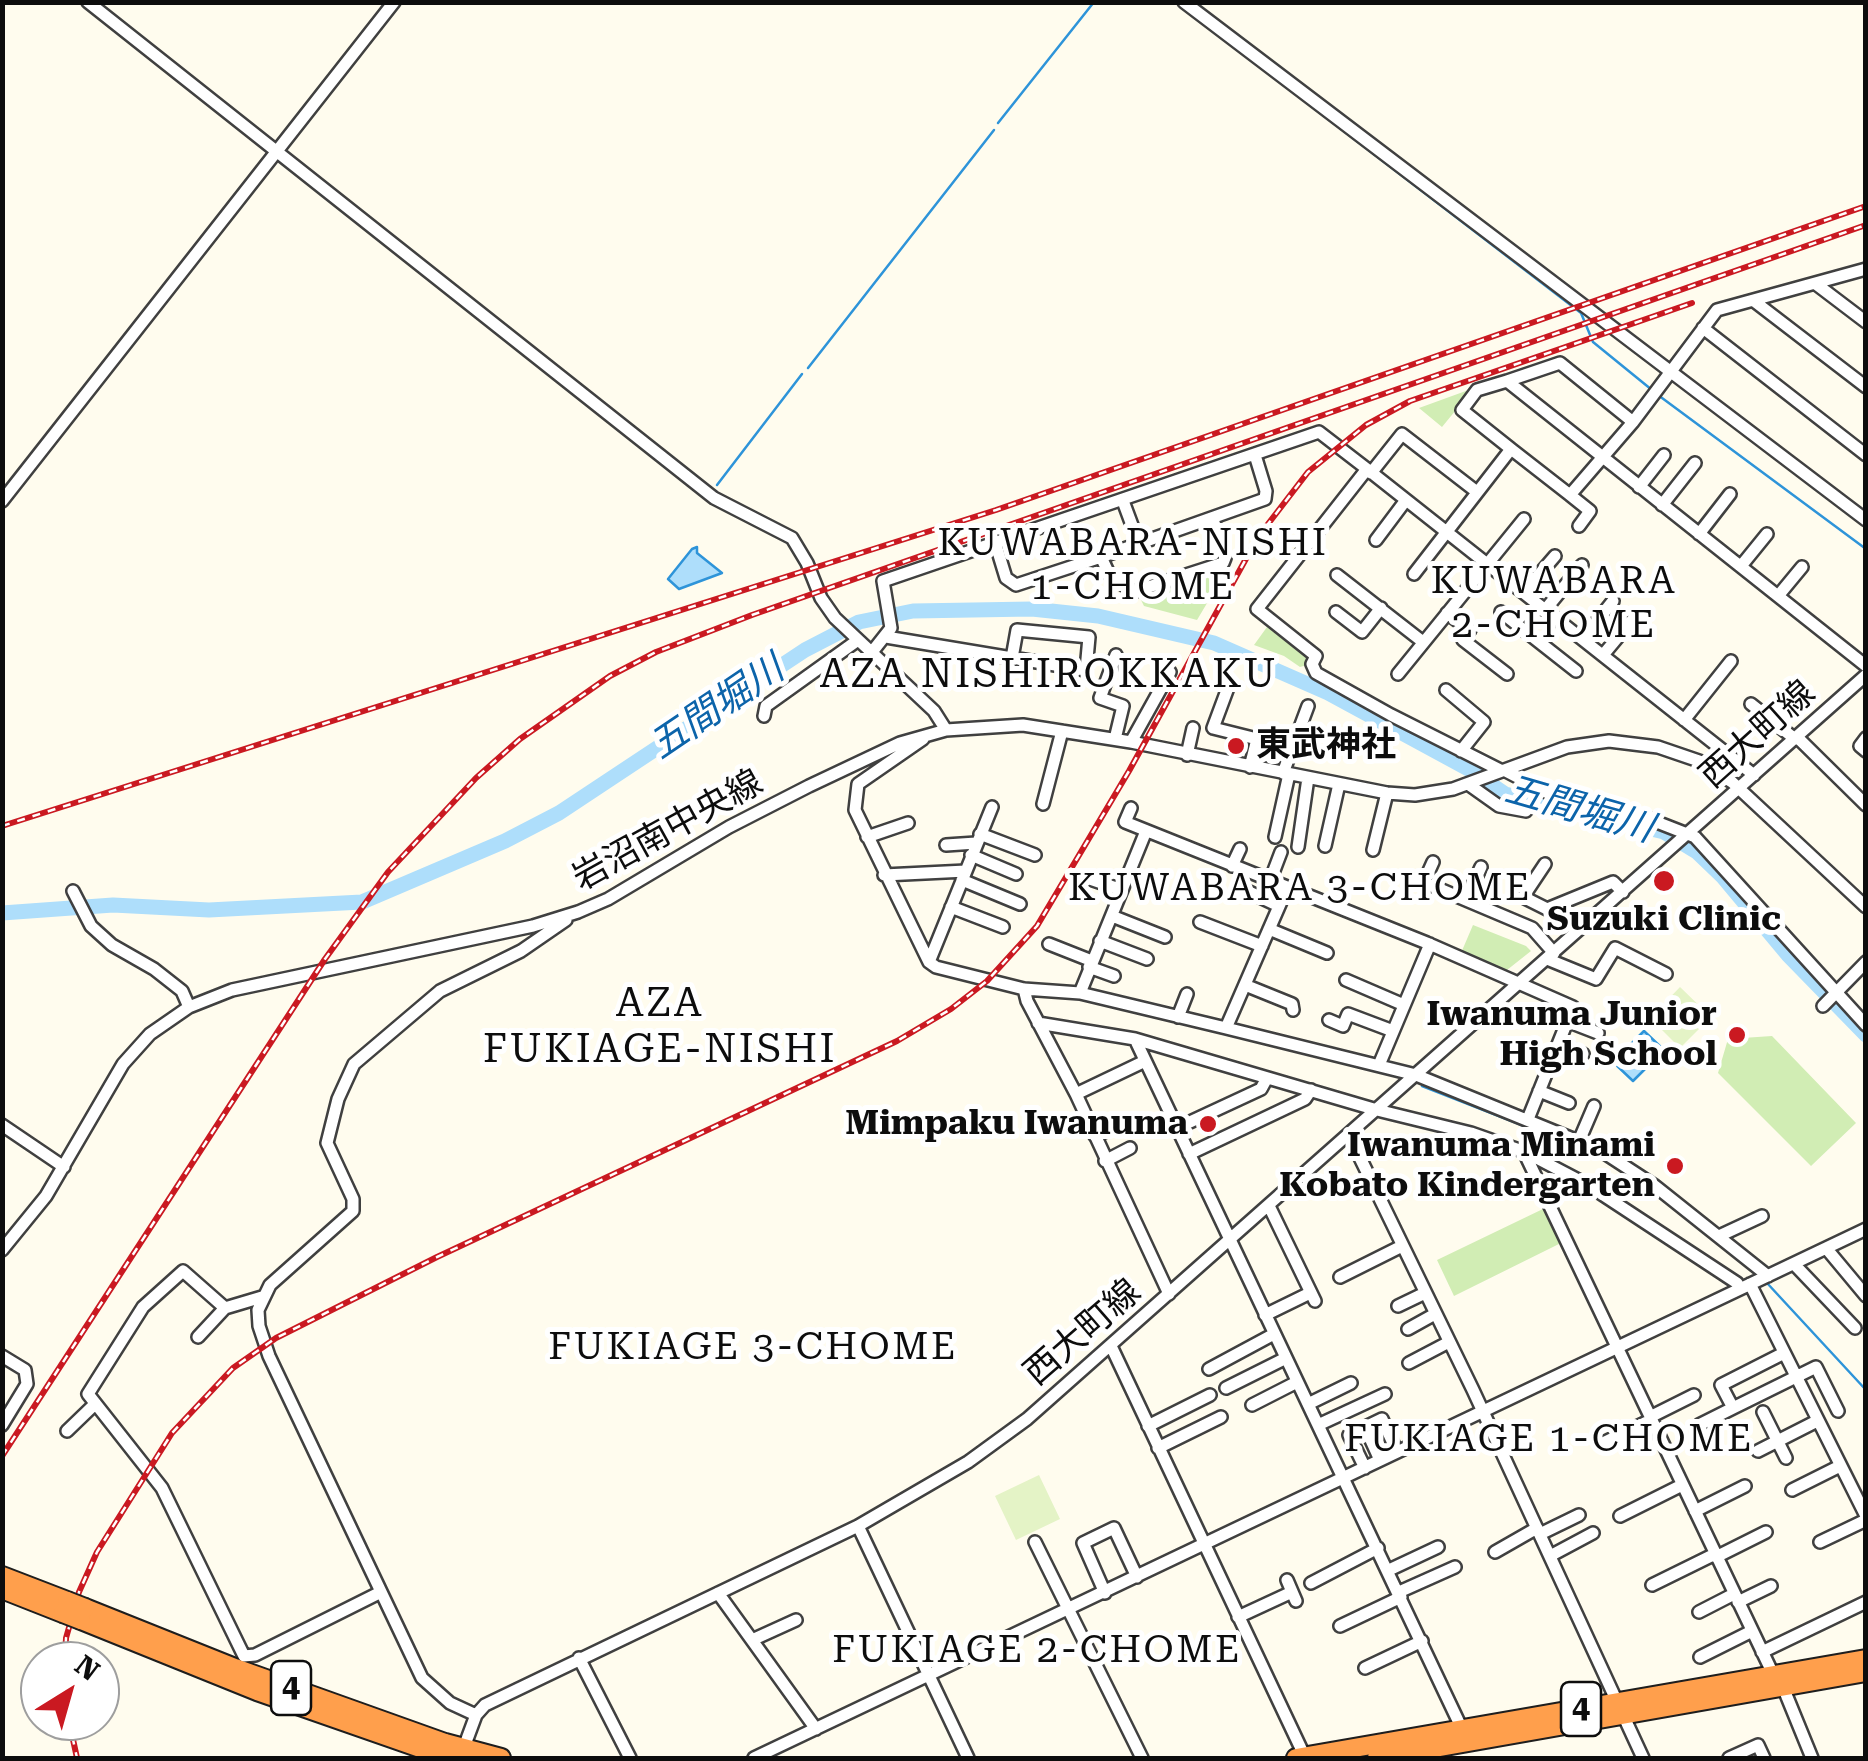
<!DOCTYPE html>
<meta charset="utf-8">
<style>
body{margin:0}
#map{position:relative;width:1868px;height:1761px;overflow:hidden;background:#fffcee;font-family:"Roboto Serif",serif}
canvas{display:block}
.frame{position:absolute;inset:0;border:5px solid #0d0d0d;pointer-events:none}
.north{position:absolute;left:20px;top:1641px;width:100px;height:100px;box-sizing:border-box;background:#fff;border:2px solid #9e9e9e;border-radius:50%;rotate:37deg;font-size:28px;font-weight:700;line-height:40px;text-align:center;color:#0d0d0d}
.north::after{content:'';display:block;margin:auto;width:35px;height:45px;background:#ca1921;clip-path:polygon(50% 0,100% 100%,50% 72%,0 100%)}
</style>
<div id="map">
<canvas width="1868" height="1761"></canvas>
<div class="frame"></div>
<div class="north">N</div>
</div>
<script>
const g = document.querySelector('canvas').getContext('2d');
g.lineJoin = 'round';
function fill(path, color) {
  g.fillStyle = color;
  g.fill(path, 'evenodd');
}
function poly(rows) {
  const path = new Path2D();
  for (const r of rows) {
    path.moveTo(r[0], r[1]);
    for (let i = 2; i < r.length; i += 2) path.lineTo(r[i], r[i + 1]);
  }
  return path;
}
function stroke(path, color, width, dash) {
  g.strokeStyle = color;
  g.lineWidth = width;
  g.lineCap = dash ? 'butt' : 'round';
  g.setLineDash(dash || []);
  g.stroke(path);
}
function drawText(font, color, halo, rows, align = 'center') {
  g.font = font + ' "Roboto Serif","Noto Sans JP",serif';
  g.lineWidth = 10;
  g.setLineDash([]);
  g.textBaseline = 'middle';
  g.strokeStyle = halo;
  g.fillStyle = color;
  for (const [text, x, y, turn = 0] of rows) {
    g.save();
    g.translate(x, y);
    g.rotate((+turn || 0) * Math.PI / 180);
    g.textAlign = isNaN(turn) ? turn : align;
    if (halo) g.strokeText(text, 0, 0);
    g.fillText(text, 0, 0);
    g.restore();
  }
}
fill(poly([
 [1474,388,1442,427,1419,408],
 [1231,563,1197,620,1144,606,1138,594],
 [1267,627,1306,657,1307,665,1300,667,1284,656,1254,645],
 [1473,925,1526,946,1531,951,1507,970,1461,953],
 [1772,1036,1856,1123,1811,1166,1718,1073,1728,1039],
 [1545,1208,1563,1242,1454,1296,1437,1260]
]), '#d1edb4');
fill(poly([
 [1680,987,1711,1017,1680,1048,1650,1018],
 [1039,1475,1060,1519,1016,1540,995,1496]
]), '#e4f3c6');
const water = poly([
 [697,547,697,553,722,573,679,589,668,579,692,549,697,547],
 [1644,1031,1664,1050,1633,1081,1613,1062,1644,1031]
]);
fill(water, '#aedefb');
stroke(water, '#2e94d9', 2.5);
stroke(poly([
 [1225,40,1581,313,1593,342,1652,390],
 [998,123,1094,2],
 [808,368,994,130],
 [1658,395,1866,549],
 [717,485,802,374],
 [1422,1086,1560,1140],
 [1633,1178,1687,1218],
 [1767,1283,1866,1390]
]), '#2e94d9', 2.5);
stroke(poly([
 [2,913,113,905,209,910,362,902,505,841,559,813,805,650,859,622,913,611,1032,609,1098,616,1214,643,1328,693,1470,770,1505,794,1664,832,1697,852,1722,876,1788,955,1866,1035]
]), '#aedefb', 15);
const minor = poly([
 [88,2,714,498,792,538,807,563,821,598,835,618,934,711,946,730],
 [1184,2,1866,520],
 [1816,284,1866,322],
 [1754,301,1866,387],
 [1703,328,1866,455],
 [1507,381,1560,363,1633,422],
 [1511,449,1462,410,1477,390,1507,381,1866,666],
 [1371,473,1402,434,1477,492],
 [1639,487,1664,455],
 [1570,495,1590,511,1579,526],
 [2,501,394,2],
 [1123,501,1139,544],
 [1662,505,1695,463],
 [1699,534,1730,494],
 [1376,540,1406,500],
 [995,542,1006,578,1016,585,1101,557,1265,499,1266,491,1255,455],
 [1101,557,1109,574,1133,592,1223,563,1225,558,1213,519],
 [1741,566,1767,534],
 [1414,574,1511,449,1570,495,1633,422,1717,310,1866,269],
 [1337,575,1423,642],
 [1524,592,1555,556],
 [1778,596,1802,567],
 [1545,610,1582,565],
 [1336,612,1362,632,1381,608],
 [1501,612,1576,671],
 [1447,613,1470,630,1463,640,1507,674],
 [886,637,1012,658,1086,670,1089,637,1017,630,1012,658],
 [1583,639,1613,601],
 [872,652,891,628,883,581,1319,432,1367,469],
 [1603,655,1638,613],
 [1398,674,1524,519],
 [1229,685,1213,728,1257,739,1250,767],
 [1446,690,1484,722,1461,751],
 [1751,704,1795,739],
 [764,716,766,706,858,640],
 [1684,720,1731,661],
 [1300,729,1333,737],
 [1797,737,1866,805],
 [1866,738,1860,746,1866,751],
 [923,739,858,784,855,810,929,962,936,967,1024,989,1080,993,1146,831],
 [1115,739,1123,706,1100,698,1116,655],
 [1131,742,1170,672],
 [1187,755,1193,728],
 [1504,770,1552,795,1631,812,1695,837,1866,1025],
 [1502,771,1391,715,1316,673,1312,664,1316,656,1257,609,1367,469,1754,775],
 [1283,773,1308,706],
 [1468,784,1499,806,1526,811],
 [1043,804,1062,731],
 [1131,808,1125,822,1427,943,1573,1007,1528,1119],
 [980,834,1035,855],
 [867,837,908,823],
 [1275,837,1289,774],
 [946,845,976,843],
 [1325,846,1339,784],
 [1298,847,1308,778],
 [1373,850,1387,793],
 [971,855,1016,874],
 [1545,864,1523,897,1547,909,1613,882,1623,892],
 [1232,866,1240,849],
 [884,875,966,871],
 [1087,878,1122,890],
 [1416,879,1532,928,1554,953],
 [962,880,1020,904],
 [1270,881,1281,852],
 [1424,882,1433,862],
 [1245,890,1279,906],
 [73,891,91,926,112,945,154,969,182,991,189,1007],
 [1466,900,1481,867],
 [951,907,1003,927],
 [1112,916,1165,937],
 [1200,922,1262,946],
 [1269,929,1327,953],
 [1100,941,1147,959],
 [1049,944,1092,961],
 [1547,959,1596,979,1615,948,1666,974],
 [929,962,992,807],
 [1089,967,1114,976],
 [1346,980,1404,1005],
 [1245,985,1292,1004,1293,1010],
 [1024,989,1027,1001,1076,1094,1169,1294],
 [1080,993,1226,1028,1287,888],
 [1823,1006,1866,962],
 [1178,1017,1187,994],
 [1329,1020,1343,1026,1348,1014,1393,1031],
 [1567,1021,1598,1033],
 [1038,1023,1135,1039,1377,1110,1471,1133,1525,1152,1588,1185,1737,1283,1740,1289],
 [1226,1028,1416,1075,1600,1150,1655,1186,1768,1276],
 [1135,1039,1462,1729],
 [1559,1043,1583,1054],
 [1379,1065,1430,944],
 [1539,1091,1569,1103],
 [1076,1094,1143,1062],
 [2,1125,64,1167],
 [1177,1128,1261,1089,1267,1078],
 [1349,1135,1473,1390,1643,1758],
 [1095,1136,1127,1122],
 [1579,1141,1594,1106],
 [1189,1154,1305,1099,1311,1090],
 [1525,1154,1773,1674],
 [1105,1161,1130,1148],
 [1269,1206,1315,1301],
 [1719,1236,1762,1216],
 [1826,1248,1866,1296],
 [2,1250,46,1196,123,1064,150,1034,189,1007,232,990,533,926,578,912,608,899,729,827,809,786,900,743,946,730,1023,725,1131,742,1387,793,1415,795,1453,789,1567,747,1609,741,1658,747,1699,761,1732,782,1866,907],
 [1794,1264,1855,1328],
 [1340,1277,1402,1246],
 [1750,1284,1866,1516],
 [262,1297,225,1308,183,1271,143,1307,88,1394,162,1488,244,1656,255,1655,381,1592],
 [1398,1306,1425,1293],
 [1265,1315,1310,1293],
 [1408,1329,1435,1314],
 [198,1337,225,1308],
 [1111,1346,1305,1757],
 [1784,1353,1721,1385,1733,1408,1816,1367,1838,1411],
 [2,1356,25,1370,27,1384,2,1425],
 [1409,1363,1449,1342],
 [1209,1369,1274,1334],
 [1226,1388,1286,1358],
 [1308,1404,1351,1383],
 [1252,1405,1297,1382],
 [1763,1412,1786,1458],
 [1650,1417,1694,1395],
 [1318,1425,1385,1394],
 [1148,1426,1210,1395],
 [1365,1427,1380,1460],
 [67,1431,95,1404],
 [1706,1441,1699,1425,1733,1408],
 [1603,1443,1651,1420],
 [1158,1448,1221,1417],
 [1758,1451,1817,1421],
 [1365,1468,1349,1435,1382,1419,1397,1452],
 [1792,1490,1840,1466],
 [1695,1511,1745,1486],
 [1620,1516,1682,1485],
 [858,1526,968,1758],
 [1540,1534,1579,1515],
 [1035,1542,1142,1758],
 [1820,1542,1866,1520],
 [1495,1552,1537,1528],
 [1550,1556,1593,1533],
 [1716,1557,1766,1532],
 [1389,1570,1438,1547],
 [1287,1580,1296,1601],
 [1311,1583,1378,1548],
 [1652,1585,1715,1554],
 [1399,1592,1455,1567],
 [718,1593,816,1729],
 [1105,1593,1083,1543,1114,1528,1137,1577],
 [1738,1602,1771,1586],
 [1699,1612,1734,1594],
 [1238,1617,1292,1592],
 [1340,1626,1401,1597],
 [752,1640,796,1620],
 [1762,1652,1866,1602],
 [1700,1657,1752,1631],
 [579,1658,630,1758],
 [1365,1668,1422,1641],
 [1783,1687,1812,1758],
 [476,1715,450,1703,422,1678,269,1356,259,1326,258,1310,270,1285,353,1211,353,1199,327,1143,338,1099,354,1064,440,991,521,951,566,920],
 [460,1758,476,1715,485,1705,858,1526,968,1462,1027,1419,1866,675],
 [754,1758,1866,1229],
 [1729,1758,1758,1745,1764,1758]
]);
const highway = poly([
 [2,1576,67,1601],
 [2,1589,63,1613],
 [85,1608,235,1668,445,1743,501,1758],
 [81,1620,257,1691,449,1758],
 [1296,1758,1866,1659],
 [1377,1758,1866,1672]
]);
stroke(minor, '#404040', 16);
stroke(highway, '#1e1e1e', 22);
stroke(minor, '#fff', 11);
stroke(highway, '#ff9f4c', 18);
const rail = poly([
 [2,826,996,510,1866,206],
 [2,1456,325,959,388,872,476,778,520,739,610,676,656,652,752,615,1866,225],
 [65,1661,66,1638,79,1592,97,1552,172,1433,233,1368,276,1338,437,1257,897,1041,951,1009,987,981,1037,926,1129,771,1258,537,1308,472,1366,425,1410,401,1692,303],
 [69,1721,77,1758]
]);
stroke(rail, '#ca1921', 6);
stroke(rail, '#fff', 2.5, [8]);
const highwayBridge = poly([
 [67,1601,85,1608],
 [63,1613,81,1620]
]);
stroke(highwayBridge, '#1e1e1e', 22, []);
stroke(highwayBridge, '#ff9f4c', 18);
for (const [x, y, r, color] of [
 [1236,746,10,"#ca1921"],
 [1664,881,12,"#ca1921"],
 [1737,1035,10,"#ca1921"],
 [1208,1124,10,"#ca1921"],
 [1675,1166,10,"#ca1921"]
]) {
  const dot = new Path2D();
  dot.arc(x, y, r, 0, 2 * Math.PI);
  g.fillStyle = color;
  g.fill(dot);
  stroke(dot, '#fff', 4);
}
for (const [x, y, w] of [
 [291,1688,40],
 [1581,1709,40]
]) {
  const box = new Path2D();
  box.roundRect(x - w / 2, y - 27, w, 54, 8);
  g.fillStyle = '#fff';
  g.fill(box);
  stroke(box, '#0d0d0d', 2.5);
}
drawText('bold 32px', '#0d0d0d', null, [
 ["4",291,1688],
 ["4",1581,1709]
]);
drawText('35px', '#0d0d0d', '#fff', [
 ["西大町線",1758,735,-42],
 ["岩沼南中央線",668,831,-29],
 ["西大町線",1083,1333,-41]
]);
drawText('bold 35px', '#0d0d0d', '#fff', [
 ["東武神社",1256,746,"left"],
 ["Suzuki Clinic",1664,920,"center"],
 ["Iwanuma Junior",1717,1015],
 ["High School",1717,1055],
 ["Mimpaku Iwanuma",1188,1124],
 ["Iwanuma Minami",1655,1146],
 ["Kobato Kindergarten",1655,1186]
], 'right');
g.letterSpacing = '2.5px';
drawText('38px', '#0d0d0d', '#fff', [
 ["KUWABARA-NISHI",1133,544],
 ["1-CHOME",1133,588],
 ["KUWABARA",1554,582],
 ["2-CHOME",1554,626],
 ["KUWABARA 3-CHOME",1300,889],
 ["FUKIAGE 3-CHOME",753,1348],
 ["FUKIAGE 1-CHOME",1549,1440],
 ["FUKIAGE 2-CHOME",1037,1651]
]);
g.letterSpacing = '0px';
drawText('italic 38px', '#0c64aa', '#fff', [
 ["五間堀川",717,708,-34],
 ["五間堀川",1579,810,16]
]);
g.letterSpacing = '2.5px';
drawText('40px', '#0d0d0d', '#fff', [
 ["AZA NISHIROKKAKU",1049,675],
 ["AZA",660,1004],
 ["FUKIAGE-NISHI",660,1050]
]);
g.letterSpacing = '0px';
</script>
